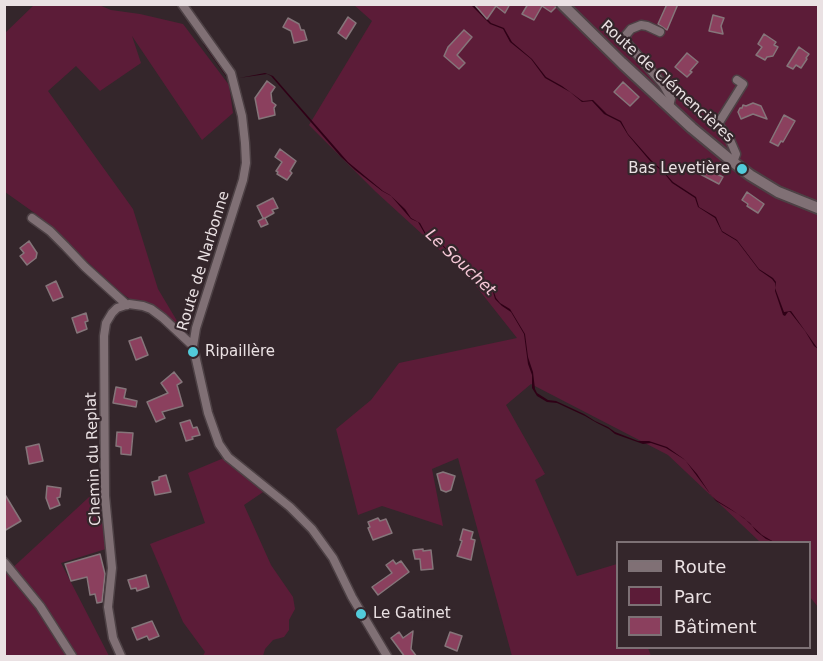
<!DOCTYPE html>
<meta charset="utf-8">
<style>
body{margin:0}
#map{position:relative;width:823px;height:661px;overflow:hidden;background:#34262b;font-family:"DejaVu Sans",sans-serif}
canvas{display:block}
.frame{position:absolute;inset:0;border:6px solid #eae1e3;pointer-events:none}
.legend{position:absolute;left:616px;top:541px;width:195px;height:108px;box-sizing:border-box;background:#34262b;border:2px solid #7d7175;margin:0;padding:8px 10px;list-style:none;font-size:18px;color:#eae1e3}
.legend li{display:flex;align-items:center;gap:12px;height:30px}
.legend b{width:30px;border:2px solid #7d7175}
</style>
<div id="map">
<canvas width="823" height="661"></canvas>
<div class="frame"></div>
<ul class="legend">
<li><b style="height:8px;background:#807075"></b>Route</li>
<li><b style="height:16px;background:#5c1c38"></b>Parc</li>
<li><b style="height:16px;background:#8b405e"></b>Bâtiment</li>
</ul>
</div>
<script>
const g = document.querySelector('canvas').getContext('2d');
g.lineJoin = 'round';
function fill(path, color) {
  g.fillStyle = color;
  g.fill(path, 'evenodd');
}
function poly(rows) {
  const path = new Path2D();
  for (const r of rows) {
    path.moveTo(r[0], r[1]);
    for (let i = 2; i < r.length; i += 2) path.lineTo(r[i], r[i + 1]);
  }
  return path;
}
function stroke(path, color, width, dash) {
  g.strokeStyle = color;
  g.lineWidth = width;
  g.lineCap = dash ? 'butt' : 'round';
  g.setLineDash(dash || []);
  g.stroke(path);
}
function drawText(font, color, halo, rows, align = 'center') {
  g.font = font + ' "DejaVu Sans",sans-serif';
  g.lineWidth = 4.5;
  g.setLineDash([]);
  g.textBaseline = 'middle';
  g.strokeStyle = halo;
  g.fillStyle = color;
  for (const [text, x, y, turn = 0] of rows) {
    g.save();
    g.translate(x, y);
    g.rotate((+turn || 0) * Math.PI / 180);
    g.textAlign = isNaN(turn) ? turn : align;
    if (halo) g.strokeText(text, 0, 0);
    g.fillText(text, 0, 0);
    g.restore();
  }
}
fill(poly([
 [34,5,99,5,111,10,140,14,183,24,229,85,233,113,202,140,132,36,141,63,100,91,76,66,48,91,133,209,158,289,189,341,120,292,36,214,5,192,5,33],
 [354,5,818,5,818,607,810,597,810,542,760,542,668,455,531,384,506,405,545,474,535,480,577,576,617,564,618,648,648,648,651,656,512,656,458,458,432,469,443,526,382,506,358,515,336,429,371,400,399,363,517,338,468,276,376,192,309,125,372,21],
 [231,455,272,486,244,505,271,565,293,597,295,609,289,620,289,630,284,637,273,640,265,649,263,656,203,656,205,652,183,622,150,544,205,523,188,473],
 [101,486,109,548,61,563,109,656,5,656,4,568,8,572]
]), '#5c1c38');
fill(poly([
 [471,5,474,5,491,23,504,28,512,42,532,59,546,77,562,86,581,100,583,101,593,100,607,114,621,121,628,134,651,160,663,171,673,182,696,197,699,207,716,217,722,231,737,240,759,269,773,278,776,282,775,288,784,312,791,311,818,349,814,346,805,331,790,312,788,312,785,316,783,315,775,291,775,283,772,279,759,270,737,241,722,232,715,218,698,207,695,198,672,183,664,173,650,161,628,135,620,122,604,114,592,101,582,102,570,92,545,78,531,59,510,42,503,29,490,24],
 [265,73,273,76,348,162,383,191,390,195,405,209,411,218,420,223,426,234,440,242,456,259,464,264,482,282,488,285,494,292,496,298,500,303,510,309,525,334,528,357,533,372,535,389,537,393,548,400,556,401,584,414,595,421,608,427,615,432,638,441,649,441,667,447,684,459,697,474,711,495,716,500,729,508,744,518,748,522,762,535,774,542,766,539,756,531,750,523,738,514,716,501,708,491,685,460,682,458,666,448,651,443,643,444,615,434,609,429,597,423,585,416,557,403,547,402,537,396,532,388,532,375,528,364,524,334,511,312,502,306,495,299,493,292,488,286,481,283,463,264,457,260,448,252,439,242,426,236,418,222,411,219,391,196,382,191,355,170,341,157,271,76,267,74,239,78]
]), '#2f0016');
stroke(poly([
 [205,44,229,78]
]), '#2f0016', 3);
const building = poly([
 [474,4,510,4,505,13,496,6,487,19,474,4],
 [528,4,555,4,556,7,551,12,542,6,534,20,522,14,528,4],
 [667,4,678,4,667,30,658,24,667,4],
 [713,15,724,18,721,26,723,34,709,31,713,15],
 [348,17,356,23,346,39,338,33,348,17],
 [288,18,299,24,301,30,304,30,307,40,294,43,291,31,283,27,288,18],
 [464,30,472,37,457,55,465,63,459,69,444,56,448,47,464,30],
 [764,34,776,42,774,45,778,47,773,56,767,57,765,60,756,55,762,47,758,44,764,34],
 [799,47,809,54,806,58,807,59,801,68,796,65,793,69,787,66,799,47],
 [687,53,698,62,690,71,692,72,687,77,675,67,687,53],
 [267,81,275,87,271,93,272,102,276,105,274,108,275,115,259,119,255,98,267,81],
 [623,82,639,97,630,106,614,92,623,82],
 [753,103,761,106,767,119,753,114,741,119,738,112,740,108,742,108,743,105,746,106,753,103],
 [784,115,795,121,783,142,781,141,778,146,770,142,784,115],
 [280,149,296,161,290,171,292,173,287,180,277,174,278,172,276,171,282,162,275,157,280,149],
 [706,163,713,167,711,171,723,177,719,184,700,174,706,163],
 [747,192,764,204,758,213,747,206,748,204,742,200,747,192],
 [273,198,278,208,272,210,274,213,265,218,268,224,261,227,258,221,264,218,263,218,257,206,273,198],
 [29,241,37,253,36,258,27,265,20,256,24,253,20,248,29,241],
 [56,281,63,297,53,301,46,286,56,281],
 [86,313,88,321,85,322,87,329,77,333,72,318,86,313],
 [141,337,148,355,136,360,129,341,141,337],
 [174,372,182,382,177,385,183,406,162,412,165,418,156,422,147,402,168,393,161,383,174,372],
 [116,387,126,389,124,398,137,401,136,407,113,403,116,387],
 [190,420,193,428,197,427,200,435,192,437,193,439,186,441,180,423,190,420],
 [117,432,133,433,131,455,121,454,121,447,116,446,117,432],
 [39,444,43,461,29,464,26,447,39,444],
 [443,472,455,476,451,490,446,492,441,490,437,474,443,472],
 [166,475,171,492,155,495,152,482,159,480,159,477,166,475],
 [47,486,61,488,60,497,57,498,60,505,50,509,46,498,47,486],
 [4,493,21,521,4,531,4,493],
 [378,518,380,521,386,519,392,533,373,540,368,528,370,527,368,522,378,518],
 [463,529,473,532,471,539,475,540,471,560,457,556,462,541,460,540,463,529],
 [423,549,423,551,431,550,433,569,421,570,420,559,415,559,413,550,423,549],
 [100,554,105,574,102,602,97,603,95,594,90,595,87,577,71,581,65,564,100,554],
 [393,560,396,564,401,561,409,572,378,595,372,587,392,573,386,565,393,560],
 [146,575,149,587,137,591,136,588,131,589,128,580,146,575],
 [152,621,159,636,149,640,147,636,137,640,132,628,152,621],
 [413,631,411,649,417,657,405,657,391,638,399,632,403,638,413,631],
 [450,632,462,636,457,651,445,646,450,632]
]);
fill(building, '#8b405e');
stroke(building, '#85757a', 1.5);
const minor = poly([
 [182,4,231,73,242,116,245,143,246,163,243,180,196,328,193,346,208,413,219,444,228,457,290,507,312,529,333,558,352,597,387,656],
 [660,32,647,26,641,25,631,29,626,35,626,42,663,84,671,98,669,107],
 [733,162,736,154,730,140,718,124,743,84,737,80],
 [32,218,50,231,65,246,85,267,127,305],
 [4,562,40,606,72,656],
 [121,656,113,638,108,607,112,568,105,496,104,336,106,323,112,313,117,308,129,304,143,306,151,309,163,318,193,346]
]);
const tertiary = poly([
 [562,4,622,63,692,128,733,162,750,175,778,192,818,208]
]);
stroke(minor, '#4d4145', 11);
stroke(tertiary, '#4d4145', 14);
stroke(minor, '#807075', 8);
stroke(tertiary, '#807075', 10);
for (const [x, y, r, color] of [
 [742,169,6,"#52cbda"],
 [193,352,6,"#52cbda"],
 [361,614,6,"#52cbda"]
]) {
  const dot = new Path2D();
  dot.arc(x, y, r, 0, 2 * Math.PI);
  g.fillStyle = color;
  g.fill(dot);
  stroke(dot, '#34262b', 2);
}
drawText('15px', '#eae1e3', '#34262b', [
 ["Route de Clémencières",667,82,42],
 ["Route de Narbonne",204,261,-73],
 ["Chemin du Replat",94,459,-92]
]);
drawText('15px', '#eae1e3', '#34262b', [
 ["Bas Levetière",730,169,"right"],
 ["Ripaillère",205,352],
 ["Le Gatinet",373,614]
], 'left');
drawText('italic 16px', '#f7c9d8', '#34262b', [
 ["Le Souchet",460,263,43]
]);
</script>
